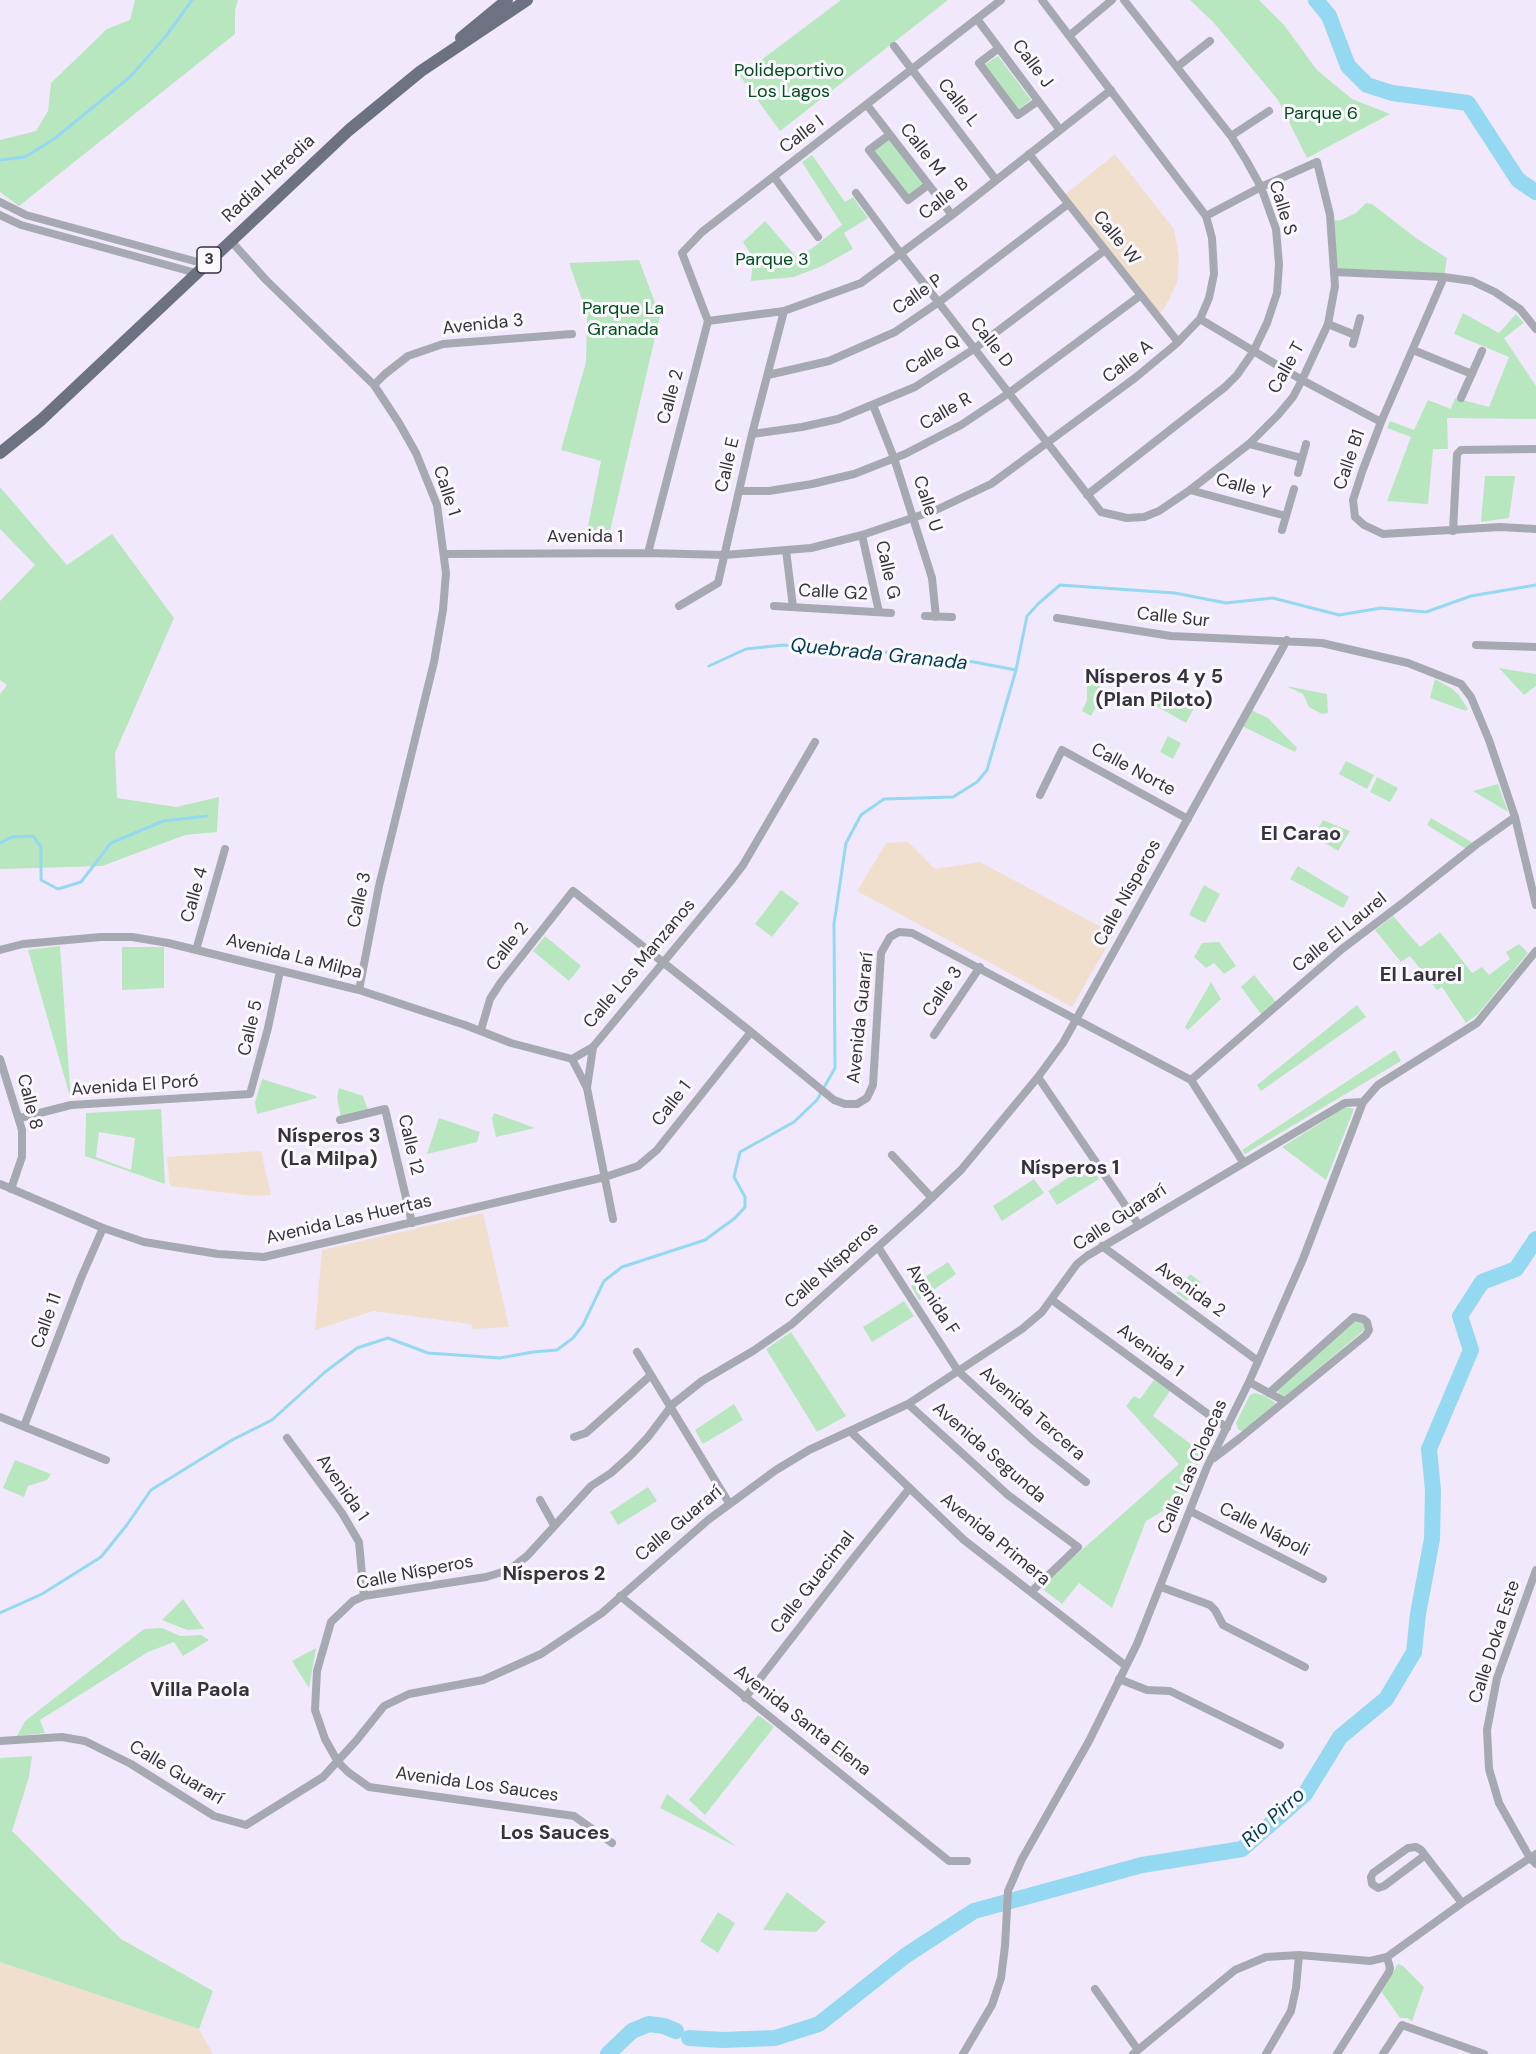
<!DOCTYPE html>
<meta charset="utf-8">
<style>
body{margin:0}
canvas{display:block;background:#f1e8fb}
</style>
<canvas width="1536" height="2054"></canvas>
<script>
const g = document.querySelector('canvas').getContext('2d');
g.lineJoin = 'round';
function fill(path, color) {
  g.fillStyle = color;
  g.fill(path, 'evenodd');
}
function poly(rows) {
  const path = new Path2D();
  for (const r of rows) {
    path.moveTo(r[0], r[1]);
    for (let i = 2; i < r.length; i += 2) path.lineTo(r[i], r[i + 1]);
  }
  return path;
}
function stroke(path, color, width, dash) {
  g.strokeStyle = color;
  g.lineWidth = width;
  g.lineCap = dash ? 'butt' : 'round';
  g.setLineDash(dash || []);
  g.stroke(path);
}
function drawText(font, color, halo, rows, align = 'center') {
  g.font = font + ' "DM Sans",sans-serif';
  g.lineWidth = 6;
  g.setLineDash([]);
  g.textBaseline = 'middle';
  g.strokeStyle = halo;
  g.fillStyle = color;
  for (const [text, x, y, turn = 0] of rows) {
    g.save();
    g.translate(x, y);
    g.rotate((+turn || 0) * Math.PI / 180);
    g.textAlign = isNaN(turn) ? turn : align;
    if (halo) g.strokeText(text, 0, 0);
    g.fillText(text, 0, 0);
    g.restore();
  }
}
fill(poly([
 [1115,154,1174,229,1179,257,1177,283,1164,309,1157,316,1062,197],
 [908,842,935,869,980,862,1114,934,1072,1007,857,891,886,843],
 [261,1151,271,1195,254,1196,170,1186,167,1157],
 [483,1213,509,1327,473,1329,471,1324,373,1311,315,1330,322,1250],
 [0,1962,199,2029,213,2054,0,2054]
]), '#f1dfce');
fill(poly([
 [135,0,238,0,235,10,235,34,19,206,0,192,0,140,36,131,48,111,51,83,107,29,130,20],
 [841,0,948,0,780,131,740,76],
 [1190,0,1259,0,1284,25,1317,70,1352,99,1390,114,1307,158,1278,100,1214,23],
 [998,56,1031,100,1018,110,984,65],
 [890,137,928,185,908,198,873,150],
 [812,155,845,202,853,197,868,218,844,233,853,249,822,266,794,277,751,281,753,257,743,242,765,221,798,259,842,225,802,162],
 [1366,203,1372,204,1416,238,1447,258,1444,277,1334,272,1330,221,1341,220,1356,213],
 [639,260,660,316,607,544,585,541,601,461,561,450,586,362,587,314,569,263],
 [1463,313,1499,333,1516,314,1524,323,1504,338,1536,386,1536,419,1447,418,1448,449,1433,449,1428,504,1387,501,1411,437,1387,428,1390,421,1414,430,1428,400,1451,409,1455,398,1489,407,1509,357,1454,334],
 [1485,476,1515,476,1509,518,1481,522],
 [0,487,67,565,112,534,174,618,115,753,117,798,176,807,219,797,217,832,185,835,102,866,0,869,0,694,7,685,0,680,0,601,35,565,0,529],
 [1499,668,1536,674,1536,686,1524,695],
 [1435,679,1451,688,1458,694,1468,709,1466,711,1430,698],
 [1087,680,1105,689,1091,716,1082,711,1087,700],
 [1286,686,1327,694,1328,713,1322,714,1309,707,1303,694],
 [1161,690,1194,708,1186,723,1153,704],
 [1251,710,1268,718,1297,748,1295,752,1242,726],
 [1168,736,1181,743,1173,759,1160,752],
 [1346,761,1374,775,1367,789,1339,774],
 [1377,777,1398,788,1390,802,1370,792],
 [1498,784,1508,812,1473,791],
 [1431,818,1473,843,1466,849,1427,825],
 [1323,820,1350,831,1338,851,1314,836],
 [1298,866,1349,897,1343,908,1290,879],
 [1204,885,1220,894,1205,923,1189,915],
 [781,890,799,903,772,937,755,924],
 [1393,916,1420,947,1440,932,1472,973,1482,967,1489,975,1510,959,1506,952,1519,944,1528,953,1478,1014,1466,1023,1442,987,1437,990,1410,956,1401,962,1375,930],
 [545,936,581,966,569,981,533,951],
 [1219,942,1236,966,1224,974,1214,963,1206,968,1194,957,1202,943],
 [60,946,71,1100,28,950],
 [122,947,164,947,164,988,122,990],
 [1254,975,1276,1002,1261,1014,1241,987],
 [1211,982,1221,999,1188,1030,1185,1027],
 [1357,1005,1366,1017,1261,1091,1257,1085],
 [1395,1050,1401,1061,1245,1154,1242,1150],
 [262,1079,316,1096,317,1098,257,1114,255,1102],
 [339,1088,363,1096,368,1110,341,1118,337,1097],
 [1346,1107,1354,1109,1326,1180,1282,1147],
 [161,1109,165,1184,85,1156,86,1113],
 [99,1132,135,1138,131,1170,96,1157],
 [494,1113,535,1128,496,1137,492,1119],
 [439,1118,480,1132,477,1142,427,1154],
 [1089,1164,1099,1179,1057,1205,1048,1191],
 [1034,1179,1044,1193,1002,1221,993,1206],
 [948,1262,956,1274,919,1300,911,1286],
 [1190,1274,1201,1282,1187,1301,1176,1293],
 [904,1301,914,1316,872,1342,863,1327],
 [1355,1321,1362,1322,1365,1328,1363,1331,1283,1398,1276,1390],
 [791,1332,846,1416,817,1432,766,1349],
 [1154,1380,1170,1391,1153,1416,1203,1453,1177,1511,1168,1508,1146,1521,1112,1608,1079,1583,1062,1604,1040,1587,1179,1464,1126,1406,1134,1396,1140,1399],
 [1255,1393,1265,1396,1276,1403,1245,1431,1241,1431,1238,1429,1236,1423,1250,1395],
 [734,1404,743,1420,703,1444,695,1430],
 [15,1460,51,1474,47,1480,28,1486,24,1497,3,1488],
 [648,1487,657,1501,618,1525,610,1512],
 [183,1599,204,1629,187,1630,162,1620],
 [162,1628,180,1636,201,1635,209,1640,183,1656,174,1642,148,1652,40,1720,45,1733,17,1736,25,1721,144,1629],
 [316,1648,309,1688,292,1661],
 [758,1715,774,1727,705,1815,689,1800],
 [32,1756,29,1777,12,1831,121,1939,213,1991,199,2029,0,1962,0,1758],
 [667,1794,737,1847,660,1808],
 [787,1892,826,1922,816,1932,763,1930],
 [718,1912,735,1923,718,1953,700,1941],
 [1398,1964,1403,1966,1424,1987,1412,2021,1407,2018,1400,2018,1381,1991]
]), '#b8e7bf');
stroke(poly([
 [0,160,25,157,54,139,130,77,166,36,192,0],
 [709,666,746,649,783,645,873,651,974,662,1016,670],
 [0,843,12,837,33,836,41,847,41,880,58,889,81,882,111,843,163,821,207,816],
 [0,1613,42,1594,101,1557,126,1526,151,1490,232,1440,272,1420,325,1372,357,1348,388,1338,428,1353,500,1358,533,1352,557,1350,573,1338,583,1325,604,1281,622,1267,705,1240,735,1218,745,1207,745,1197,734,1177,740,1152,794,1122,817,1100,835,1068,834,924,846,843,861,815,884,799,953,797,977,782,987,770,1016,670,1027,616,1039,603,1060,585,1175,593,1226,603,1273,598,1339,615,1381,608,1426,612,1471,596,1536,585]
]), '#95d8f1', 3);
stroke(poly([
 [1316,0,1329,16,1348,66,1367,85,1392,93,1468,103,1518,180,1536,192],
 [689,2038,723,2040,775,2038,819,2024,905,1956,974,1911,1142,1865,1242,1849,1305,1794,1340,1737,1386,1699,1414,1652,1418,1614,1432,1539,1433,1490,1429,1449,1471,1350,1460,1316,1482,1282,1516,1269,1536,1239],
 [608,2054,632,2031,649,2024,664,2026,676,2031]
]), '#95d8f1', 16);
stroke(poly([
 [977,19,1060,130],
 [1069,36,1112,0],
 [894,46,996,180],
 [999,48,979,63,1018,115,1038,101],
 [1177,67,1210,41],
 [867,105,952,215],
 [889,135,869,150,908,200,928,185],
 [1231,136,1269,111],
 [1029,154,1178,342],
 [774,177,818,237],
 [856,193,901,254,1101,512,1127,518,1144,517,1159,511,1190,490,1249,444,1278,415,1293,397,1302,380,1328,324,1335,286,1334,272,1330,215,1317,162,1261,187,1206,216],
 [0,202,26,215,205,264],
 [0,215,21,225,196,273],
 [230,240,266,280,374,385,399,423,416,453,437,505,446,573,443,610,434,662,379,886,359,990],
 [1334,272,1444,277,1472,281,1495,292,1520,309,1536,329],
 [1444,277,1381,422,1362,472,1353,500,1355,517,1364,525,1383,534,1500,527,1536,529],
 [1200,319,1302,380,1381,422],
 [708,321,784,311,861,283,952,215,1111,90],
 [1328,324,1355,335],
 [1353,344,1360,318],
 [1413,350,1472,374],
 [768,375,829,361,895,332,939,302,1068,204],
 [374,385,385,374,408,356,443,344,572,334],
 [1461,398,1482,351],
 [873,405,894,458,932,578,936,617],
 [752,434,802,427,838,419,915,387,974,349,1105,250],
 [1249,444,1302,458],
 [1298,473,1306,444],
 [1190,490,1286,516],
 [739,491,769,491,812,484,854,474,905,454,961,425,1009,393,1141,295],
 [1087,495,1225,387,1237,375,1253,352,1267,323,1277,293,1279,264,1276,229,1261,187,1246,160,1231,136,1124,0],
 [1282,530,1294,489],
 [1453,531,1457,454,1461,450,1536,449],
 [862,535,879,612],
 [786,550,793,607],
 [648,553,708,321,682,253,702,232,1001,0],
 [445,554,648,553,725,555,811,548,862,535,936,510,991,484,1135,378,1176,344,1200,319,1209,298,1214,274,1213,255,1212,238,1206,216,1042,0],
 [679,606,718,583,752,434,784,311],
 [774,606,891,613],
 [925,616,952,617],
 [1057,618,1171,636,1322,643,1408,663,1461,684,1471,697,1489,740,1515,817,1536,905],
 [1476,645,1536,647],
 [1040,795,1062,750,1188,819],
 [0,950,23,944,101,937,132,937,168,943,359,990,465,1025,511,1043,572,1059],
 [196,950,225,849],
 [481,1030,490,999,501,982,573,891,751,1032,834,1100,845,1104,857,1104,867,1098,873,1085,881,953,890,937,899,932,912,933,1191,1080,1243,1162],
 [934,1035,980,967],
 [0,1059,22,1130,22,1157,11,1189],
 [572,1059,593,1047,730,882,743,865,815,742],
 [572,1059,587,1088,613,1219],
 [1038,1077,1138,1224],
 [1191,1080,1342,949,1404,902,1477,844,1515,817],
 [587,1088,593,1047],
 [20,1118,71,1105,250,1094,268,1028,280,971],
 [340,1120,385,1109,412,1223],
 [892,1155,932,1198],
 [0,1184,103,1228,144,1242,218,1254,264,1257,605,1177,638,1166,657,1150,751,1032],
 [1102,1246,1258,1361],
 [878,1247,958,1371,1033,1440,1086,1482],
 [1052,1300,1227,1428],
 [637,1352,729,1503],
 [1249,1382,1284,1401],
 [908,1404,1008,1495,1078,1547,1032,1591],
 [0,1417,106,1460],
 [24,1426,81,1278,103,1228],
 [850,1431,964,1540,1126,1666],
 [574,1437,586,1433,651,1375],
 [287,1438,342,1513,359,1542,364,1596],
 [1214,1458,1240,1438,1366,1335,1369,1330,1367,1322,1363,1319,1354,1317,1269,1393],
 [540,1500,554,1525],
 [1190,1511,1323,1579],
 [1536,1570,1497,1678,1487,1730,1489,1769,1499,1803,1530,1858,1536,1864],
 [1161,1587,1210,1605,1215,1610,1223,1625,1305,1667],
 [620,1596,949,1861,967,1861],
 [1119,1679,1147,1690,1170,1691,1280,1745],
 [745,1698,852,1560,909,1489],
 [0,1741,62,1737,85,1741,131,1764,214,1816,246,1825,323,1777,356,1741,384,1706,409,1694,483,1680,541,1654,602,1613,708,1520,776,1470,809,1450,908,1404,1022,1329,1042,1312,1077,1264,1087,1256,1345,1103,1363,1102],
 [612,1843,574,1816,369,1787,348,1772,338,1762,325,1739,315,1710,317,1671,331,1622,353,1601,364,1596,486,1577,509,1570,527,1556,591,1486,611,1473,631,1455,648,1437,673,1404,702,1381,753,1351,792,1324,919,1210,961,1170,1038,1077,1063,1043,1287,640],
 [1424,1856,1384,1886,1378,1888,1372,1884,1371,1877,1373,1873,1408,1848,1416,1847,1421,1850,1462,1903],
 [1095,1989,1138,2050],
 [963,2054,992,2005,1001,1978,1005,1946,1008,1891,1022,1859,1089,1741,1137,1644,1207,1467,1249,1382,1303,1259,1363,1102,1378,1085,1477,1023,1536,951],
 [1133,2054,1235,1970,1266,1957,1299,1955,1370,1961,1387,1957,1462,1903,1536,1854],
 [1266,2054,1291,2011,1296,1988,1299,1955],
 [1337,2054,1389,1972,1390,1968,1387,1957],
 [1383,2054,1402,2025,1484,2054]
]), '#a6a9b2', 8);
stroke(poly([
 [461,38,507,0],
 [0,453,41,420,349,130,421,71,527,0]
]), '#6c7281', 12);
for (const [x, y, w] of [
 [209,260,24]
]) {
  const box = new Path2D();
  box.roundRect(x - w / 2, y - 13, w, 26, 4.5);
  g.fillStyle = '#faf8fd';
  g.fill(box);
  stroke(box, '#37333b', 1.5);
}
drawText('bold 16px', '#37333b', null, [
 ["3",209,260]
]);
drawText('18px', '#37333b', '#faf8fd', [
 ["Calle J",1032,64,53],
 ["Calle L",958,103,52],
 ["Calle I",802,135,-37],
 ["Calle M",922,150,52],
 ["Radial Heredia",269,179,-43],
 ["Calle B",944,199,-38],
 ["Calle S",1282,208,73],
 ["Calle W",1116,238,51],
 ["Calle P",918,295,-35],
 ["Avenida 3",483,325,-6],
 ["Calle D",991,343,52],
 ["Calle Q",933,355,-31],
 ["Calle A",1128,362,-38],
 ["Calle T",1287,368,-61],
 ["Calle 2",671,397,-75],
 ["Calle R",946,412,-30],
 ["Calle B1",1350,460,-71],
 ["Calle E",728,465,-77],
 ["Calle Y",1243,487,15],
 ["Calle 1",446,491,72],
 ["Calle U",927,504,72],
 ["Avenida 1",585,537],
 ["Calle G",887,570,77],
 ["Calle G2",833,593,3],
 ["Calle Sur",1173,618,6],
 ["Calle Norte",1133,770,28],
 ["Calle Nísperos",1128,893,-61],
 ["Calle 4",195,895,-74],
 ["Calle 3",360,900,-78],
 ["Calle El Laurel",1340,933,-39],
 ["Calle 2",508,947,-52],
 ["Avenida La Milpa",294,957,14],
 ["Calle Los Manzanos",640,964,-50],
 ["Calle 3",943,992,-56],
 ["Avenida Guararí",861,1018,-84],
 ["Calle 5",251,1028,-77],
 ["Avenida El Poró",135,1086,-4],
 ["Calle 8",29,1102,76],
 ["Calle 1",672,1104,-52],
 ["Calle 12",410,1145,77],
 ["Calle Guararí",1120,1218,-33],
 ["Avenida Las Huertas",349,1220,-13],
 ["Calle Nísperos",832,1266,-42],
 ["Avenida 2",1190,1290,36],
 ["Avenida F",932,1300,57],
 ["Calle 11",47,1321,-70],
 ["Avenida 1",1150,1351,36],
 ["Avenida Tercera",1032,1414,41],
 ["Avenida Segunda",989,1453,41],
 ["Calle Las Cloacas",1193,1467,-66],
 ["Avenida 1",342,1488,55],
 ["Calle Guararí",679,1524,-40],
 ["Calle Nápoli",1264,1530,27],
 ["Avenida Primera",995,1540,39],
 ["Calle Nísperos",415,1573,-11],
 ["Calle Guacimal",813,1583,-52],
 ["Calle Doka Este",1495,1642,-72],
 ["Avenida Santa Elena",802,1721,38],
 ["Calle Guararí",176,1773,31],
 ["Avenida Los Sauces",477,1785,8]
]);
drawText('18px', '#004e1c', '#faf8fd', [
 ["Polideportivo",789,71],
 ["Los Lagos",789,92],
 ["Parque 6",1321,114],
 ["Parque 3",772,260],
 ["Parque La",623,309],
 ["Granada",623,330]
]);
drawText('italic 20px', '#003d4f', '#faf8fd', [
 ["Quebrada Granada",879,655,6],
 ["Rio Pirro",1274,1818,-42]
]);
drawText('bold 20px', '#37333b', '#faf8fd', [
 ["Nísperos 4 y 5",1154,678],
 ["(Plan Piloto)",1154,701],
 ["El Carao",1301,835],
 ["El Laurel",1421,976],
 ["Nísperos 3",329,1137],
 ["(La Milpa)",329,1160],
 ["Nísperos 1",1070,1169],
 ["Nísperos 2",554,1575],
 ["Villa Paola",200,1691],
 ["Los Sauces",555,1834]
]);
</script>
